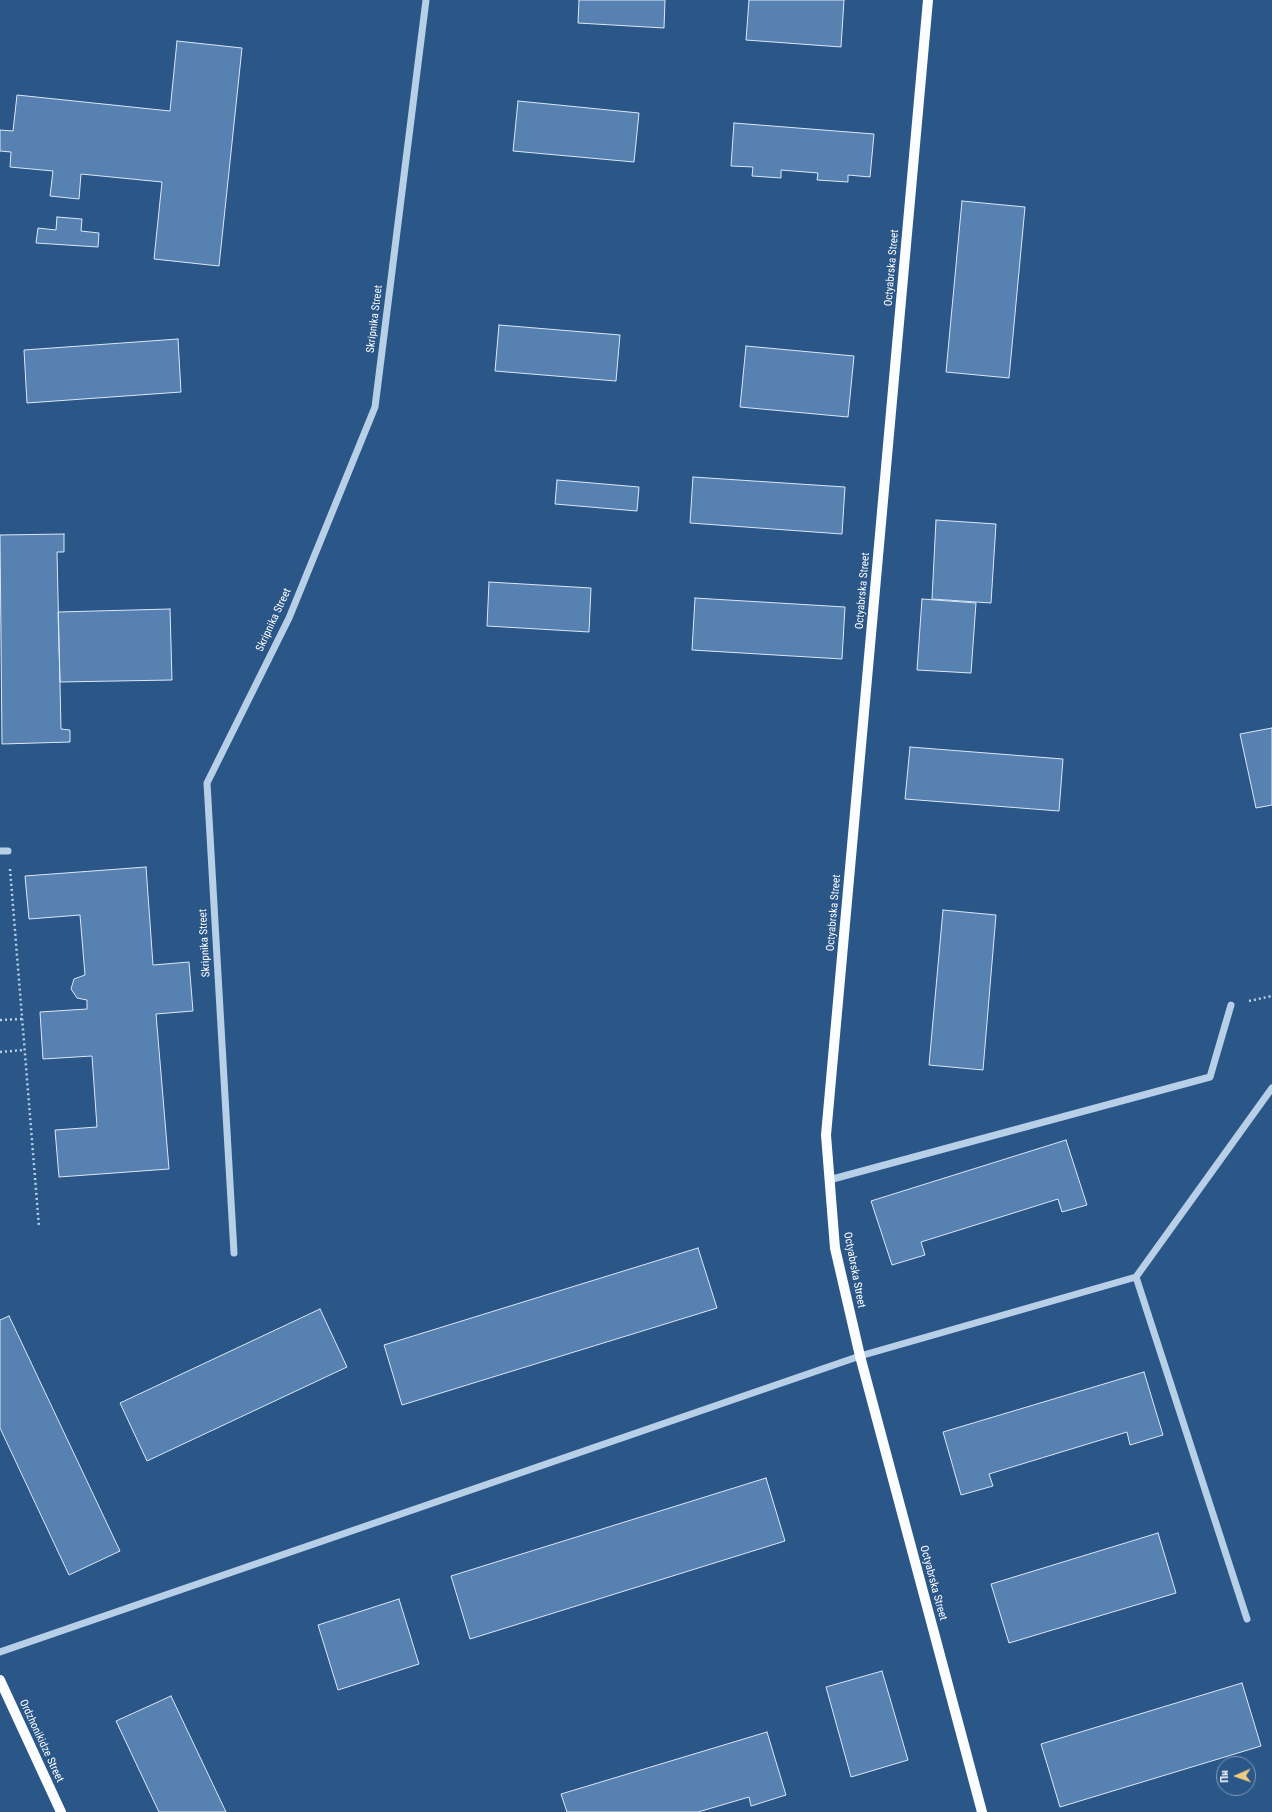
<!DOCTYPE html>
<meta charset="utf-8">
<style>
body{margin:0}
#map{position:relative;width:1272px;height:1812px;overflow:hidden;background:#2b5688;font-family:"Roboto Condensed",sans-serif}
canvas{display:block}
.north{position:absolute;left:1216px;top:1756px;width:40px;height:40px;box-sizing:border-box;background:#2b5688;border:1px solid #809ab8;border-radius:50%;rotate:268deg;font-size:11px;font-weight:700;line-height:16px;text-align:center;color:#fff}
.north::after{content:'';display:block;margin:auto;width:14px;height:18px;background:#eecb80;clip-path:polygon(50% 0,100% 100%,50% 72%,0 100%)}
</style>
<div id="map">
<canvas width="1272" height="1812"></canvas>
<div class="north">Пн</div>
</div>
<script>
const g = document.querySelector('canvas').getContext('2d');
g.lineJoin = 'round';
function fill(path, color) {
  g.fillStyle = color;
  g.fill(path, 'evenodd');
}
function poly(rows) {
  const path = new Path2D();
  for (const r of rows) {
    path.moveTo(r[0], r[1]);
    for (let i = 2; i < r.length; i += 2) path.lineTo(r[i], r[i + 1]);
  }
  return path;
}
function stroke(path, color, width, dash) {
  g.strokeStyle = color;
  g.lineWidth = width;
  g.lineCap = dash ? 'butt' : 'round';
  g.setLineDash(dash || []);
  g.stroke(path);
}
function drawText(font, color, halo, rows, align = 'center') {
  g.font = font + ' "Roboto Condensed",sans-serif';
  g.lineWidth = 3;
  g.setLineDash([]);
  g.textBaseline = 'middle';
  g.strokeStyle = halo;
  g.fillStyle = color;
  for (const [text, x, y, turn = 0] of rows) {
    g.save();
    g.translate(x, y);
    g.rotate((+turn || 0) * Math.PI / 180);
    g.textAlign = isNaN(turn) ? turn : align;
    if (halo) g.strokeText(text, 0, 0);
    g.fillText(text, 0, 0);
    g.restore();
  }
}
const building = poly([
 [579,0,665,0,664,28,578,23,579,0],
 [749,0,844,0,841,47,746,40,749,0],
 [177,41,242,48,219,266,154,259,162,182,81,174,79,199,50,196,53,171,10,167,11,152,0,151,0,130,13,131,17,95,170,111,177,41],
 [518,101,639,113,634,162,513,151,518,101],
 [734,123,874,134,870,177,848,175,848,182,817,180,818,173,781,170,781,178,752,176,753,167,731,166,734,123],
 [962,201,1025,207,1009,378,946,372,962,201],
 [57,217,82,219,81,231,99,233,98,247,36,243,38,228,56,230,57,217],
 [499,325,620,335,616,381,495,371,499,325],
 [178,339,181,392,27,403,24,350,178,339],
 [746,346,854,356,848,417,740,407,746,346],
 [693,477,845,487,842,534,690,523,693,477],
 [557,480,639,487,637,511,555,504,557,480],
 [936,520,996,524,991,603,932,599,936,520],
 [64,534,64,552,57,552,61,729,70,730,70,742,2,744,0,535,64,534],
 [489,582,591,588,589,632,487,626,489,582],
 [695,598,845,607,842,659,692,650,695,598],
 [922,599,976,603,971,673,917,670,922,599],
 [170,609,172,680,60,682,58,612,170,609],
 [1272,728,1272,805,1256,808,1240,734,1272,728],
 [910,747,1063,759,1059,811,905,799,910,747],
 [146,867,153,965,189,962,193,1011,156,1014,169,1169,59,1177,55,1130,97,1127,92,1056,43,1059,40,1012,87,1009,87,1000,77,998,71,989,74,979,85,975,80,915,29,919,25,876,146,867],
 [943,910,996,915,983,1070,929,1065,943,910],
 [1066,1140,1087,1205,1062,1212,1058,1199,921,1242,925,1255,892,1265,871,1201,1066,1140],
 [698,1248,717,1308,402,1405,384,1345,698,1248],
 [320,1309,347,1367,147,1461,120,1403,320,1309],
 [9,1316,120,1551,69,1575,0,1428,0,1320,9,1316],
 [1144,1372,1163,1435,1130,1445,1127,1432,989,1474,993,1486,961,1495,943,1432,1144,1372],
 [766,1478,785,1541,470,1639,451,1576,766,1478],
 [1158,1533,1176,1593,1009,1643,991,1584,1158,1533],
 [399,1599,419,1664,338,1690,318,1625,399,1599],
 [882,1671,908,1760,851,1777,826,1687,882,1671],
 [1242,1683,1261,1746,1060,1807,1041,1744,1242,1683],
 [171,1696,226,1812,159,1812,116,1721,171,1696],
 [767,1732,786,1795,751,1806,749,1797,698,1812,567,1812,561,1794,767,1732]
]);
fill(building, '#5781b1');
stroke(building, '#dbe8f7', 1);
stroke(poly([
 [10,869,39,1227],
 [1249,1001,1272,996],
 [0,1020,22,1019],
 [0,1052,24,1050]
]), '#b8cfe8', 2.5, [2, 3]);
stroke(poly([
 [0,851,8,851],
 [829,1180,1210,1077,1231,1005],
 [234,1253,207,783,289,618,375,407,426,0],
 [1136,1277,1247,1619],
 [0,1652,860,1356,1136,1277,1272,1088]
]), '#b8cfe8', 7);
stroke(poly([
 [928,0,826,1135,835,1248,860,1356,982,1812],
 [0,1680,61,1812]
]), '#fafcfe', 10);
drawText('11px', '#fff', '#2b5688', [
 ["Octyabrska Street",892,268,-85],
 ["Skripnika Street",375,319,-83],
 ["Octyabrska Street",863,591,-85],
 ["Skripnika Street",274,620,-65],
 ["Octyabrska Street",834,913,-85],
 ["Skripnika Street",205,943,-93],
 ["Octyabrska Street",854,1270,79],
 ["Octyabrska Street",933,1583,75],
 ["Ordzhonikidze Street",41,1741,65]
]);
</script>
